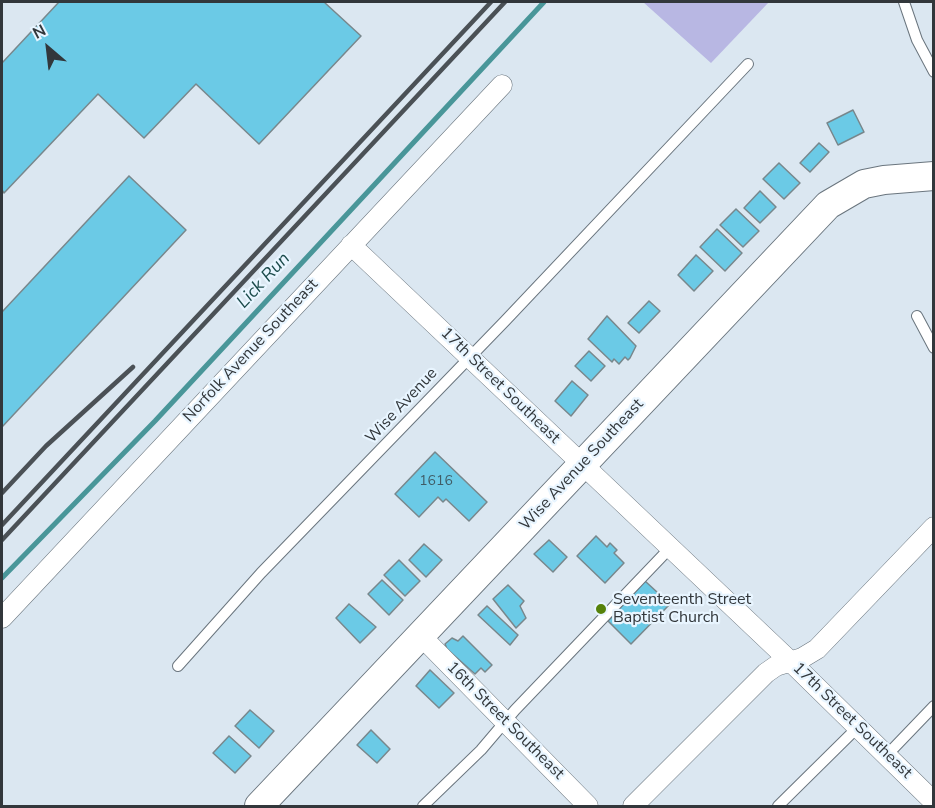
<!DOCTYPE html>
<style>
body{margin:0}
#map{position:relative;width:935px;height:808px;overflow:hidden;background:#dbe7f1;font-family:"Nunito Sans",sans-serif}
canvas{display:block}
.frame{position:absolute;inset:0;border:3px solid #32373b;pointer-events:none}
.north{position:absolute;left:18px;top:18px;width:60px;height:60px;-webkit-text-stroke:4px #e8f5ff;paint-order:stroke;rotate:332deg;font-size:16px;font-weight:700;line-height:24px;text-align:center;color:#32373b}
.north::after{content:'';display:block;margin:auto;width:21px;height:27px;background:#32373b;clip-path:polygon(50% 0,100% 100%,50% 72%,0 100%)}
</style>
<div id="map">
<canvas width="935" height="808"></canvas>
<div class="frame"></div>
<div class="north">N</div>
</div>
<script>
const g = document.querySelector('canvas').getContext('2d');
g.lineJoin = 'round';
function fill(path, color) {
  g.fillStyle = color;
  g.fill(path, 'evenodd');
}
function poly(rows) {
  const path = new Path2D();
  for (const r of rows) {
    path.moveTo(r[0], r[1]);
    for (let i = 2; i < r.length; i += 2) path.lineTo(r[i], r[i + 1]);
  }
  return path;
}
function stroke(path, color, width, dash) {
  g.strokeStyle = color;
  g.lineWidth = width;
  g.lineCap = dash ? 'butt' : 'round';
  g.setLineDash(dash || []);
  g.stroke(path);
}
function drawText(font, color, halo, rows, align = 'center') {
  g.font = font + ' "Nunito Sans",sans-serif';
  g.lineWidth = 4.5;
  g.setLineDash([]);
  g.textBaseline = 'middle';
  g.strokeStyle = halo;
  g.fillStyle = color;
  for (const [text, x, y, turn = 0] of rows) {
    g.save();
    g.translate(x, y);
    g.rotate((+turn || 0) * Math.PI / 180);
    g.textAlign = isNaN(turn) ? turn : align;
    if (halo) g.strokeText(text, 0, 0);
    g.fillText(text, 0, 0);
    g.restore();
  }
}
fill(poly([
 [643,2,769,2,711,63]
]), '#b8b7e3');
stroke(poly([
 [2,578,155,421,544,2]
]), '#499699', 5);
const building = poly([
 [59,2,324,2,361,36,259,144,196,84,144,138,98,94,4,193,2,190,2,63,59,2],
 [853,110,864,132,838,145,827,123,853,110],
 [819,143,829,152,810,172,800,163,819,143],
 [779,163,800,183,784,199,763,179,779,163],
 [129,176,186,230,2,427,2,312,129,176],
 [760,191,776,207,760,223,744,208,760,191],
 [736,209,759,231,743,247,720,225,736,209],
 [717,229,742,253,725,271,700,247,717,229],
 [696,255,713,271,694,291,678,275,696,255],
 [649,301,660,311,639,333,628,323,649,301],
 [607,316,636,346,630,358,628,360,625,357,619,364,614,359,612,362,588,339,607,316],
 [589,351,605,366,591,381,575,366,589,351],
 [572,381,588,395,571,416,555,401,572,381],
 [435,452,487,502,469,521,446,499,443,502,438,497,419,517,395,494,435,452],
 [596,536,607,547,610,543,617,550,614,553,624,563,605,583,577,556,596,536],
 [549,540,567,557,553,572,534,554,549,540],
 [424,544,442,560,426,577,409,560,424,544],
 [399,560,420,581,405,596,384,575,399,560],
 [382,580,403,600,389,615,368,594,382,580],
 [645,581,670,604,631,644,608,621,645,581],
 [508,585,524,601,520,606,526,618,516,628,493,599,508,585],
 [349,604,376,627,360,643,336,618,349,604],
 [487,606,518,635,510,645,478,615,487,606],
 [463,636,492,665,485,672,481,668,475,674,447,649,445,644,452,638,458,641,463,636],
 [430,670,454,693,439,708,416,686,430,670],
 [250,710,274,731,259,748,235,726,250,710],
 [371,730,390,749,377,763,357,745,371,730],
 [229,736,251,756,235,773,213,753,229,736]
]);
fill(building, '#6bcae6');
stroke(building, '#78878c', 1.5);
const lane = poly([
 [904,2,917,40,934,72],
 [917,316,934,348],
 [178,666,261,573,505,321,748,64],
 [887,755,934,706],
 [423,806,481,750,515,710,669,549],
 [778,806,858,727]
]);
const street = poly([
 [351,245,791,662,934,802],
 [2,618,502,85],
 [421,636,588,806],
 [633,806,766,673,776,666,802,658,817,649,934,527]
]);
const secondary = poly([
 [259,806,828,205,864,184,884,180,934,176]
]);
stroke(lane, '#6a757e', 12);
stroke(street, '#6a757e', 21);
stroke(secondary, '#6a757e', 30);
stroke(lane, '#fff', 10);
stroke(street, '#fff', 20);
stroke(secondary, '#fff', 28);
stroke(poly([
 [2,493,46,446,133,367],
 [2,525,491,2],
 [2,540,505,2]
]), '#4b5156', 4.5);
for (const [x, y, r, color] of [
 [601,609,6,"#56820b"]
]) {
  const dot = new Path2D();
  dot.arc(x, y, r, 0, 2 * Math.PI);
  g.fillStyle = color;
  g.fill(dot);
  stroke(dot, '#e8f5ff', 2);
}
drawText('14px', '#405c66', null, [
 ["1616",436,482]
]);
drawText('16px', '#32373b', '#e8f5ff', [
 ["Norfolk Avenue Southeast",251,351,-47],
 ["17th Street Southeast",500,386,44],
 ["Wise Avenue",402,406,-47],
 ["Wise Avenue Southeast",582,465,-47],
 ["16th Street Southeast",505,721,45],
 ["17th Street Southeast",852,721,44]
]);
drawText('16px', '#32373b', '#e8f5ff', [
 ["Seventeenth Street",613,600],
 ["Baptist Church",613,618]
], 'left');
drawText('italic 18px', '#1b4b4b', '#e8f5ff', [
 ["Lick Run",264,281,-47]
]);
</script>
